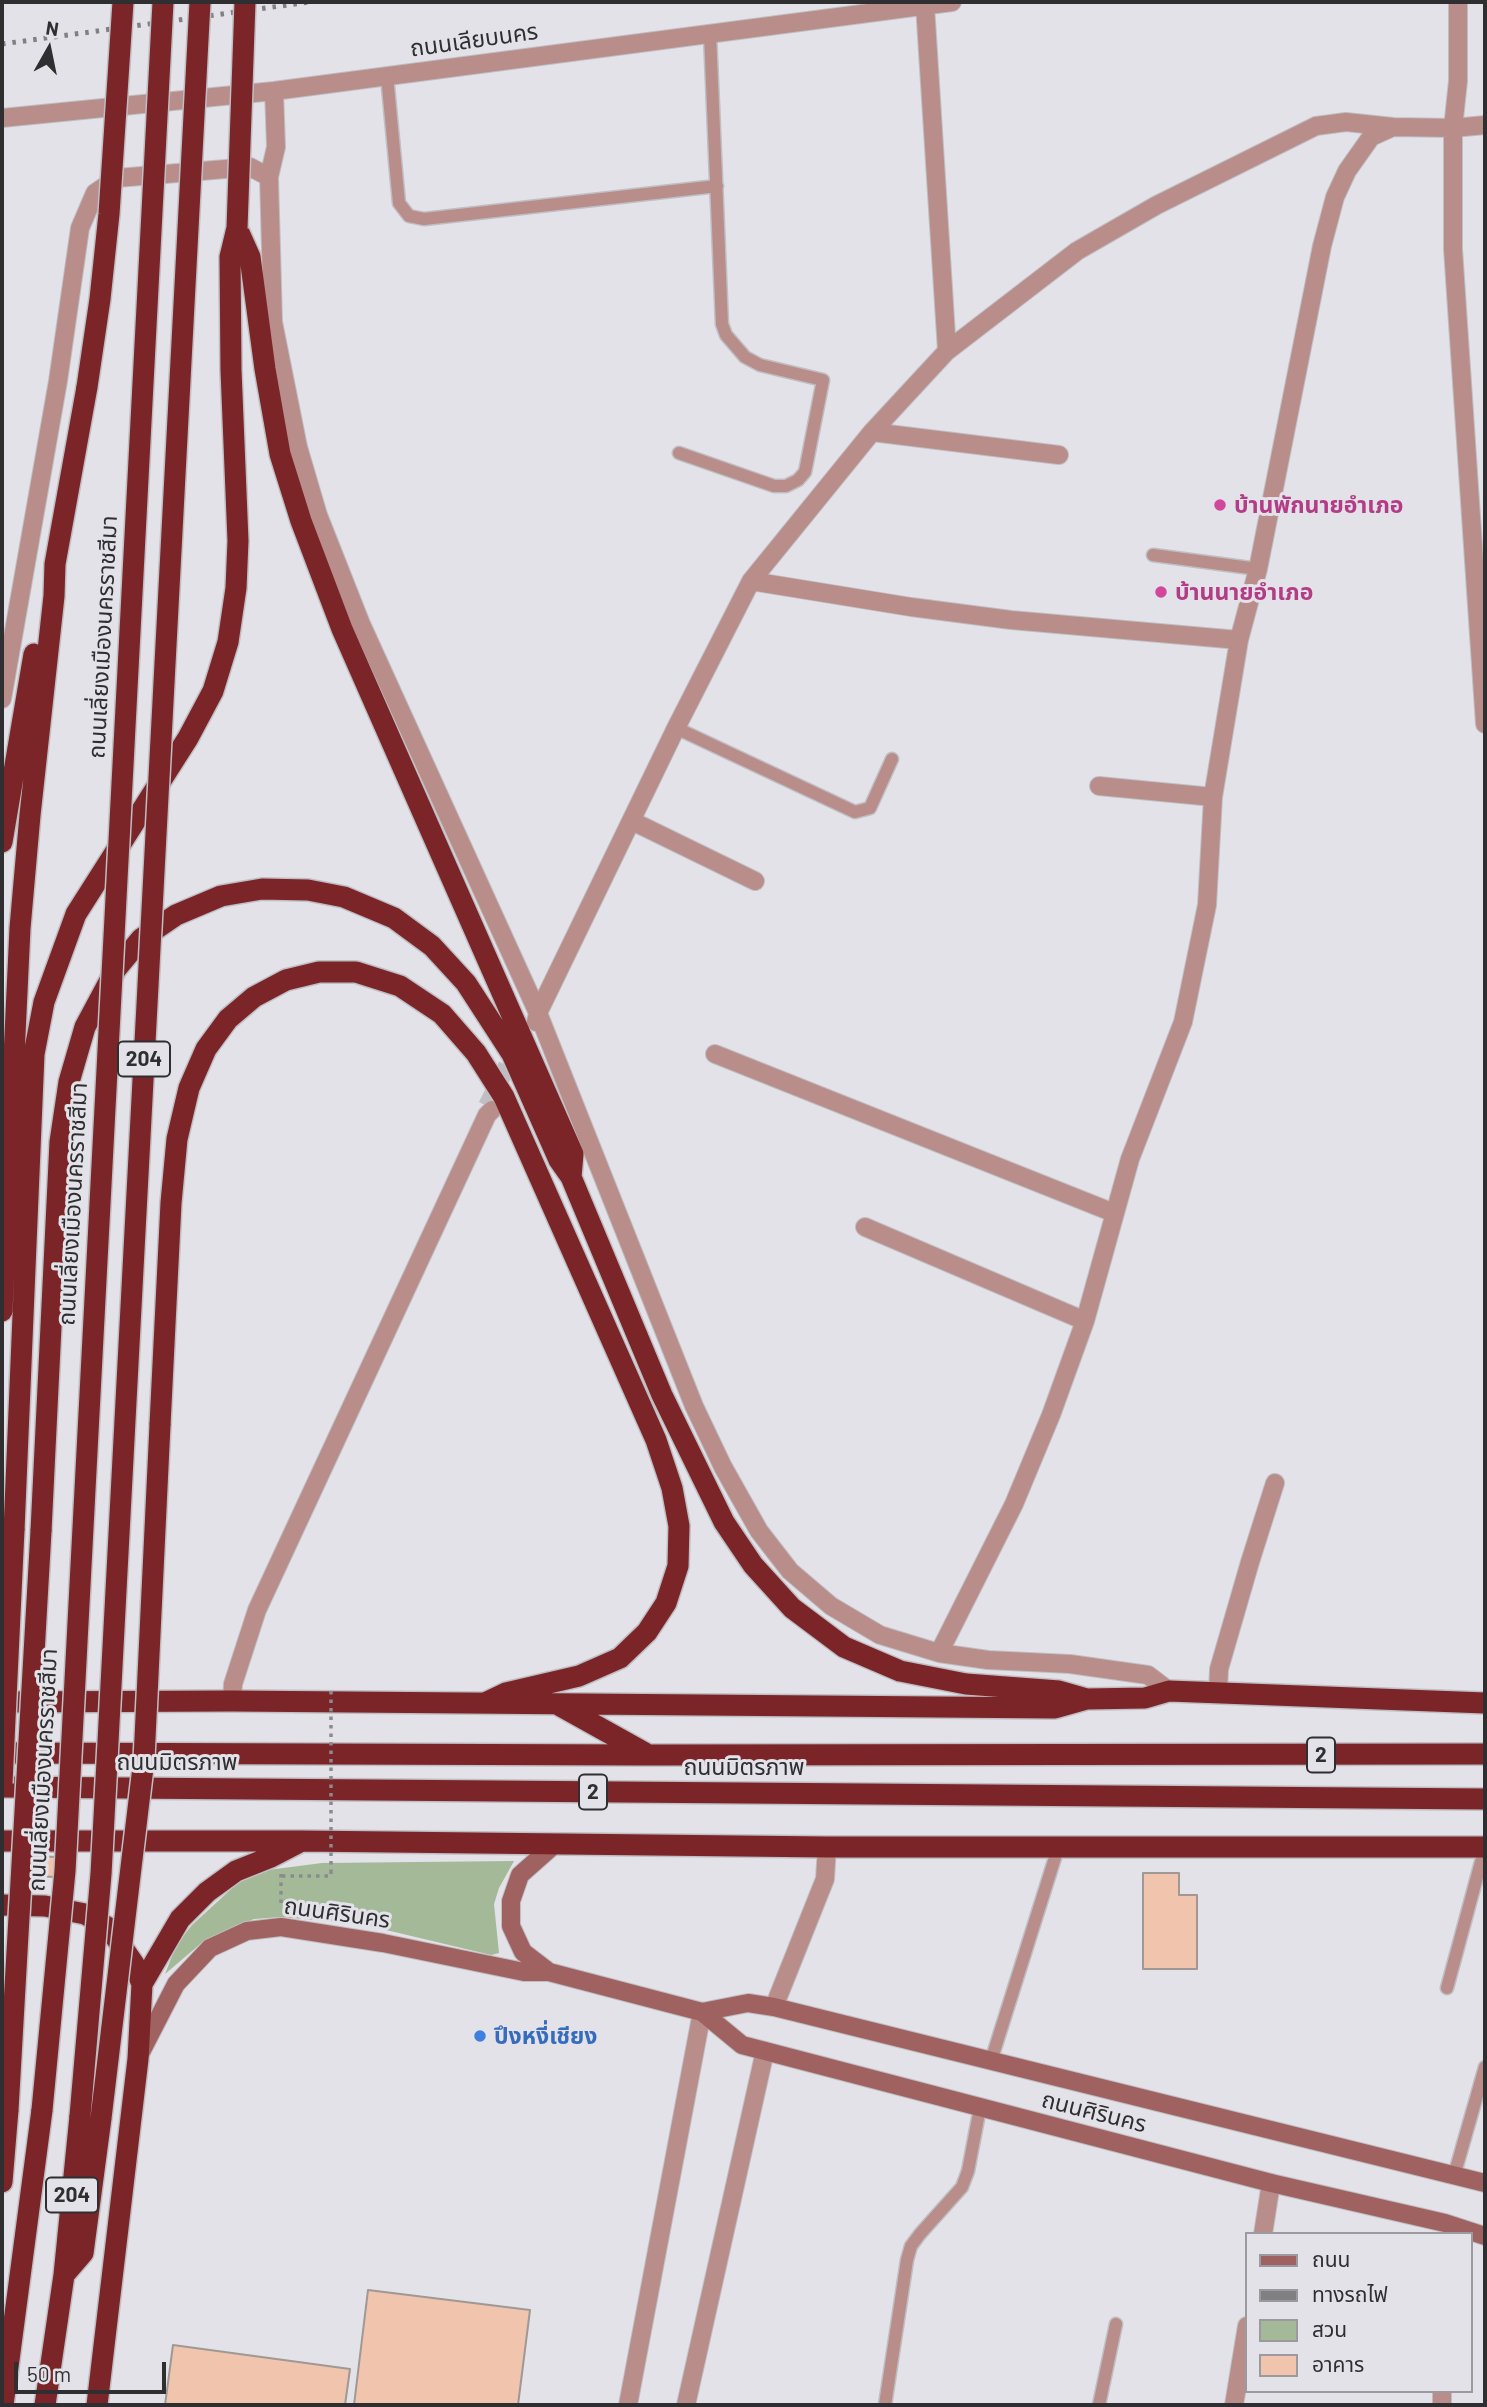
<!DOCTYPE html>
<meta charset="utf-8">
<style>
body{margin:0}
#map{position:relative;width:1487px;height:2407px;overflow:hidden;background:#e3e2e8;font-family:Barlow,"Noto Sans Thai",sans-serif}
canvas{display:block}
.frame{position:absolute;inset:0;border:4px solid #2f2f31;pointer-events:none}
.legend{position:absolute;left:1245px;top:2232px;width:228px;height:161px;box-sizing:border-box;background:#e3e2e8;border:2px solid #9b9a9f;margin:0;padding:9px 12px;list-style:none;font-size:21px;color:#2f2f31}
.legend li{display:flex;align-items:center;gap:14px;height:35px}
.legend b{width:35px;border:2px solid #9b9a9f}
.north{position:absolute;left:14px;top:14px;width:70px;height:70px;-webkit-text-stroke:5px #e3e2e8;paint-order:stroke;rotate:9deg;font-size:19px;font-weight:700;line-height:28px;text-align:center;color:#2f2f31}
.north::after{content:'';display:block;margin:auto;width:24px;height:32px;background:#2f2f31;clip-path:polygon(50% 0,100% 100%,50% 72%,0 100%)}
.scale{position:absolute;left:14px;top:2362px;width:152px;height:32px;box-sizing:border-box;border:4px solid #2f2f31;border-top:0;padding-left:9px;font-size:21px;line-height:24px;white-space:nowrap;color:#2f2f31;-webkit-text-stroke:5px #e3e2e8;paint-order:stroke}
</style>
<div id="map">
<canvas width="1487" height="2407"></canvas>
<div class="frame"></div>
<ul class="legend">
<li><b style="height:9px;background:#a06260"></b>ถนน</li>
<li><b style="height:9px;background:#808083"></b>ทางรถไฟ</li>
<li><b style="height:19px;background:#a4b997"></b>สวน</li>
<li><b style="height:19px;background:#f0c4ad"></b>อาคาร</li>
</ul>
<div class="north">N</div>
<div class="scale">50 m</div>
</div>
<script>
const g = document.querySelector('canvas').getContext('2d');
g.lineJoin = 'round';
function fill(path, color) {
  g.fillStyle = color;
  g.fill(path, 'evenodd');
}
function poly(rows) {
  const path = new Path2D();
  for (const r of rows) {
    path.moveTo(r[0], r[1]);
    for (let i = 2; i < r.length; i += 2) path.lineTo(r[i], r[i + 1]);
  }
  return path;
}
function stroke(path, color, width, dash) {
  g.strokeStyle = color;
  g.lineWidth = width;
  g.lineCap = dash ? 'butt' : 'round';
  g.setLineDash(dash || []);
  g.stroke(path);
}
function drawText(font, color, halo, rows, align = 'center') {
  g.font = font + ' Barlow,"Noto Sans Thai",sans-serif';
  g.lineWidth = 6;
  g.setLineDash([]);
  g.textBaseline = 'middle';
  g.strokeStyle = halo;
  g.fillStyle = color;
  for (const [text, x, y, turn = 0] of rows) {
    g.save();
    g.translate(x, y);
    g.rotate((+turn || 0) * Math.PI / 180);
    g.textAlign = isNaN(turn) ? turn : align;
    if (halo) g.strokeText(text, 0, 0);
    g.fillText(text, 0, 0);
    g.restore();
  }
}
fill(poly([
 [514,1861,499,1888,494,1904,499,1953,491,1955,361,1924,281,1917,254,1919,205,1940,165,1974,176,1946,192,1925,241,1880,268,1870,322,1863]
]), '#a4b997');
const building = poly([
 [32,1856,56,1857,55,1877,31,1876,32,1856],
 [1143,1873,1179,1873,1179,1895,1197,1895,1197,1969,1143,1969,1143,1873],
 [368,2290,530,2310,518,2405,354,2405,368,2290],
 [173,2345,350,2369,345,2405,165,2405,173,2345]
]);
fill(building, '#f0c4ad');
stroke(building, '#9f9895', 2);
stroke(poly([
 [487,1106,517,1046]
]), '#bfbec3', 18, [18, 9]);
const lane = poly([
 [387,76,399,203,409,216,424,219,717,186],
 [679,453,774,486,786,486,798,480,805,472,823,380,760,365,745,357,726,335,722,324,710,34],
 [1153,555,1258,569],
 [676,728,855,812,870,808,892,759],
 [1447,1988,1485,1847],
 [991,2061,1059,1845],
 [1454,2176,1485,2067],
 [885,2405,907,2260,911,2246,920,2234,962,2187,968,2171,980,2108],
 [1099,2405,1116,2324]
]);
const street = poly([
 [925,5,947,351],
 [274,91,276,147,269,177,273,322,298,447,318,515,361,624,538,1013,694,1406,723,1467,759,1531,790,1571,831,1606,880,1635,939,1653,988,1660,1070,1664,1148,1675,1169,1691],
 [2,118,274,91,952,2],
 [1485,125,1453,128,1453,249,1485,724],
 [872,432,1059,455],
 [751,581,911,607,1011,620,1239,640],
 [2,699,58,381,80,228,95,193,117,178,250,167,269,177],
 [1099,786,1213,797],
 [632,821,755,881],
 [536,1022,538,1013,676,728,751,581,872,432,947,351,1077,251,1157,205,1316,126,1346,122,1393,127,1453,128,1458,81,1458,2],
 [715,1054,1114,1213],
 [865,1227,1085,1321],
 [939,1653,1014,1504,1051,1415,1085,1321,1130,1159,1183,1022,1207,905,1213,797,1239,640,1258,569,1322,246,1335,197,1347,171,1371,137,1393,127],
 [1218,1692,1219,1669,1250,1562,1275,1483],
 [232,1701,233,1684,257,1610,487,1115,492,1110],
 [774,2007,825,1879,827,1847],
 [1263,2234,1271,2183],
 [628,2405,702,2012],
 [686,2405,765,2051],
 [1234,2405,1247,2326],
 [1442,2405,1442,2391]
]);
const secondary = poly([
 [549,1972,523,1952,511,1926,511,1901,520,1875,555,1844],
 [702,2012,748,2003,774,2007,1485,2183],
 [140,2054,176,1984,210,1948,247,1931,281,1927,383,1943,524,1972,549,1972,702,2012,742,2045,1271,2183,1445,2223,1485,2236]
]);
const highway = poly([
 [237,228,250,257,265,369,280,454,301,521,342,629,573,1154,571,1177],
 [2,842,34,654],
 [2,1311,20,928,30,815,54,596,55,564,87,387],
 [160,1425,171,1203,177,1139,189,1088,206,1049,228,1019,254,997,286,980,319,972,356,972,400,986,442,1014,476,1053,504,1097,656,1440,672,1488,679,1526,678,1566,666,1603,647,1632,620,1658,579,1676,506,1693,485,1703],
 [14,1530,34,1054,44,1002,76,914,188,738,213,691,228,642,236,588,238,541,231,370,230,257,237,228],
 [41,1531,60,1142,69,1082,85,1027,116,969,141,939,176,915,221,896,262,889,308,890,344,897,394,918,432,946,466,983,512,1054,559,1160,571,1177,662,1395,724,1522,753,1565,792,1608,844,1647,900,1671,966,1684,1059,1691,1087,1699],
 [2,1702,232,1701,1055,1708,1087,1699,1145,1698,1169,1691,1485,1703],
 [557,1704,645,1753],
 [2,1753,648,1755,1485,1754],
 [2,1787,1485,1799],
 [2,1841,302,1841,827,1847,1485,1847],
 [2,1905,45,1906,85,1914,109,1928,134,1964,142,1984],
 [2,2182,8,2110],
 [64,2275,83,2253,101,2118],
 [3,2405,42,2110],
 [45,2405,64,2275,80,2116],
 [97,2405,138,2059,142,1984,180,1919,207,1892,236,1871,271,1857,300,1842]
]);
stroke(lane, '#bfbec3', 15);
stroke(street, '#bfbec3', 20);
stroke(secondary, '#bfbec3', 20);
stroke(highway, '#bfbec3', 24);
stroke(poly([
 [281,1874,281,1908],
 [282,1876,331,1876,331,1873]
]), '#8b8a8e', 3.5, [3.5, 5]);
stroke(lane, '#b88d8a', 12);
stroke(street, '#b88d8a', 18);
stroke(secondary, '#a06260', 18);
stroke(highway, '#7b2528', 21);
stroke(poly([
 [2,44,310,2]
]), '#808083', 5, [3.5, 7]);
const highwayBridge = poly([
 [237,228,245,2],
 [87,387,100,299,109,214,123,2],
 [2,1783,14,1530],
 [8,2110,41,1531],
 [42,2110,65,1871,163,2],
 [80,2116,101,1874,200,2],
 [101,2118,144,1759,160,1425]
]);
stroke(highwayBridge, '#bfbec3', 24, []);
stroke(poly([
 [331,1873,331,1686]
]), '#8b8a8e', 3.5, [3.5, 5]);
stroke(highwayBridge, '#7b2528', 21);
for (const [x, y, r, color] of [
 [1220,505,7,"#d1479c"],
 [1161,592,7,"#d1479c"],
 [480,2036,7,"#3f7fe0"]
]) {
  const dot = new Path2D();
  dot.arc(x, y, r, 0, 2 * Math.PI);
  g.fillStyle = color;
  g.fill(dot);
  stroke(dot, '#e3e2e8', 2.5);
}
for (const [x, y, w] of [
 [144,1059,52],
 [1321,1755,28],
 [593,1792,28],
 [72,2195,52]
]) {
  const box = new Path2D();
  box.roundRect(x - w / 2, y - 17.5, w, 35, 5);
  g.fillStyle = '#e3e2e8';
  g.fill(box);
  stroke(box, '#2f2f31', 2);
}
drawText('bold 21px', '#2f2f31', null, [
 ["204",144,1059],
 ["2",1321,1755],
 ["2",593,1792],
 ["204",72,2195]
]);
drawText('23px', '#2f2f31', '#e3e2e8', [
 ["ถนนเลียบนคร",474,40,-8],
 ["ถนนเลี่ยงเมืองนครราชสีมา",103,637,-87],
 ["ถนนเลี่ยงเมืองนครราชสีมา",73,1204,-87],
 ["ถนนมิตรภาพ",177,1762],
 ["ถนนมิตรภาพ",744,1767],
 ["ถนนเลี่ยงเมืองนครราชสีมา",43,1770,-87],
 ["ถนนศิรินคร",337,1913,8],
 ["ถนนศิรินคร",1094,2112,14]
]);
drawText('bold 23px', '#b23c85', '#e3e2e8', [
 ["บ้านพักนายอำเภอ",1234,505],
 ["บ้านนายอำเภอ",1175,592]
], 'left');
drawText('bold 23px', '#366cbe', '#e3e2e8', [
 ["ปึงหงี่เชียง",494,2036]
], 'left');
</script>
